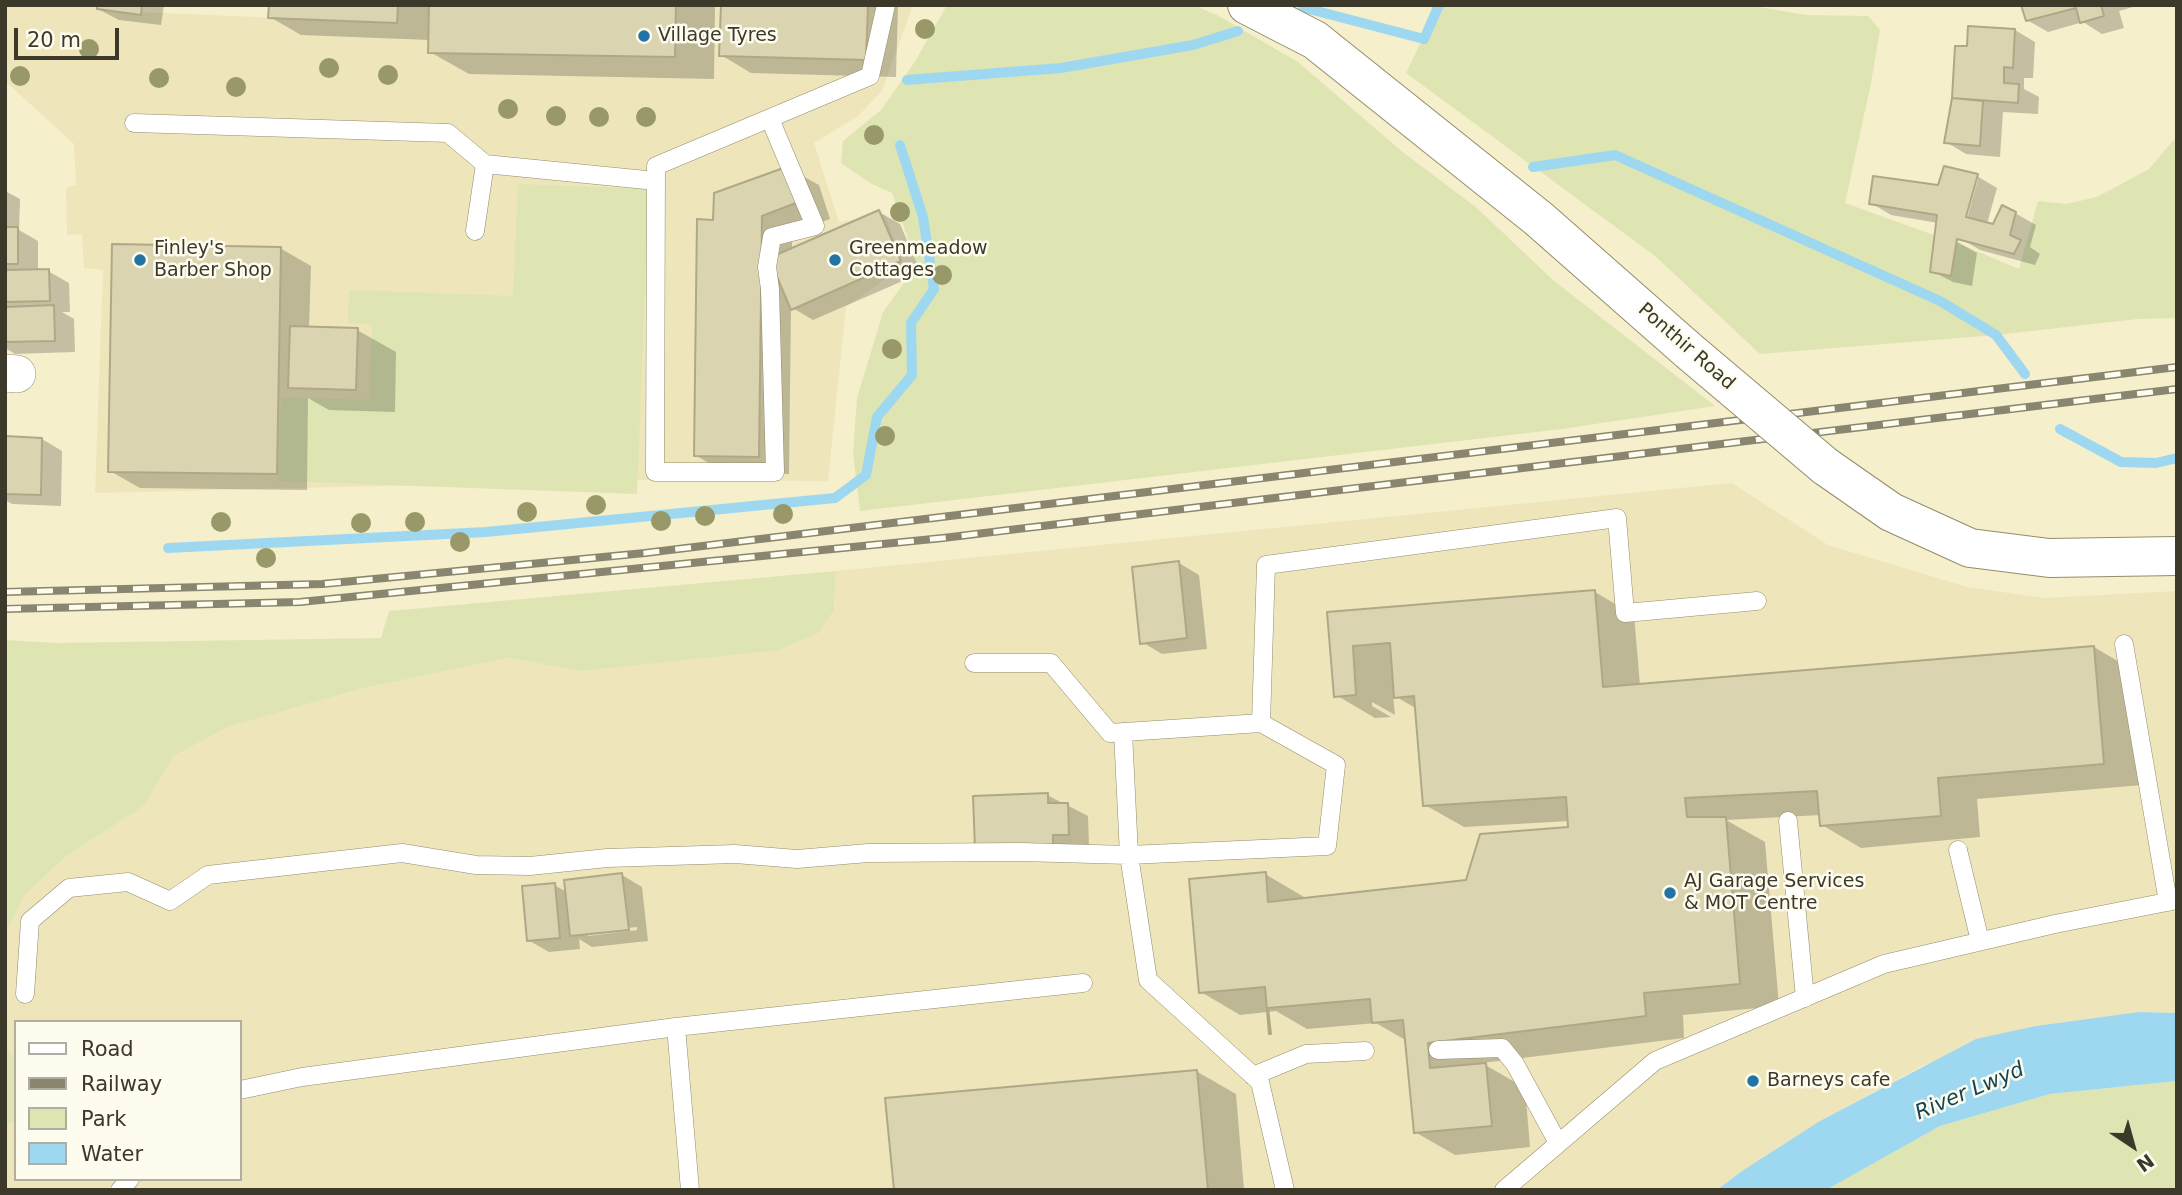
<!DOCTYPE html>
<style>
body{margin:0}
#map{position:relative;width:2182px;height:1195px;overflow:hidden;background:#f6efcc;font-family:"DejaVu Sans",sans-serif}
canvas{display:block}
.frame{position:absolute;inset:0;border:7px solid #3c392b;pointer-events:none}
.legend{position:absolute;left:14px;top:1020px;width:228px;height:161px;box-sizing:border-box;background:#fefcee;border:2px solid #b0aea0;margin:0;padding:9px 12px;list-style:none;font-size:21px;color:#3c392b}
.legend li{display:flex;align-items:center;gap:14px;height:35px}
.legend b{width:35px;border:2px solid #b0aea0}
.north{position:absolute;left:2098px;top:1111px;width:70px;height:70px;-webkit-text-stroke:5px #fefcee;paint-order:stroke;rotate:144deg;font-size:19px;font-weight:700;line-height:28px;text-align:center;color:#3c392b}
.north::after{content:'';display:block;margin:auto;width:24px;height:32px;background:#3c392b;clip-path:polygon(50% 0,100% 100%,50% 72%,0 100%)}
.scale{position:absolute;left:14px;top:28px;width:105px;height:32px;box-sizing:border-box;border:4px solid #3c392b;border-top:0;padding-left:9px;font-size:21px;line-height:24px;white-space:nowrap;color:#3c392b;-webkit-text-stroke:5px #fefcee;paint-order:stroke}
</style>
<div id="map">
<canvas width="2182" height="1195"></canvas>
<div class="frame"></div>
<ul class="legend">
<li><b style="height:9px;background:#fff"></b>Road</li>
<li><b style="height:9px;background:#89856e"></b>Railway</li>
<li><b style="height:19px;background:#dee5b2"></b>Park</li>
<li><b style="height:19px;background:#9ed8f0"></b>Water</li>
</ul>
<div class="north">N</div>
<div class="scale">20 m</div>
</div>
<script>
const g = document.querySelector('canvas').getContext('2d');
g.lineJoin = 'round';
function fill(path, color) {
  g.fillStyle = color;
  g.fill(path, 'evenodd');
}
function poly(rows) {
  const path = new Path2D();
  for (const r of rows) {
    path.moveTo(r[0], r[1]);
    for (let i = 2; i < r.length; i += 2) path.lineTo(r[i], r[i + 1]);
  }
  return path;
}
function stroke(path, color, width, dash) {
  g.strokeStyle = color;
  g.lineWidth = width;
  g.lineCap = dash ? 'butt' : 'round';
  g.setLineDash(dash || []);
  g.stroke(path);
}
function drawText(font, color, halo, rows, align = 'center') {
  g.font = font + ' "DejaVu Sans",sans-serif';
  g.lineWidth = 5;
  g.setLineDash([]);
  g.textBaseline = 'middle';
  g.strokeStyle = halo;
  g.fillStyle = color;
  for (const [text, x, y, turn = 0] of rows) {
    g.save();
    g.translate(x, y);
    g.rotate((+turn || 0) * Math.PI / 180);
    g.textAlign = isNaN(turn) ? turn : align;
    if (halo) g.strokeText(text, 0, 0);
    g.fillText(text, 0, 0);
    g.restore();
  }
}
fill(poly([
 [5,5,97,5,97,10,139,12,396,23,398,5,913,5,882,91,858,116,814,143,839,222,885,214,901,261,901,268,846,307,828,481,627,480,95,493,103,270,84,268,82,234,67,235,66,188,76,185,74,144,5,81],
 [1732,483,1828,545,1967,587,2044,598,2177,591,2177,1013,2139,1012,2036,1026,1922,1066,1820,1121,1742,1171,1717,1190,5,1190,5,1124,16,1122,16,1179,240,1179,240,1022,16,1022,16,1058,5,1049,5,934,25,895,65,857,144,806,174,756,228,727,360,689,508,658,581,671,834,610,836,571]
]), '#eee5bb');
fill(poly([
 [947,5,1193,5,1217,15,1298,62,1404,153,1477,208,1553,280,1715,406,1562,429,860,511,853,454,857,398,883,312,917,265,892,193,870,183,841,163,843,141,881,110,914,63],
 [1439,5,1747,5,1806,15,1868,16,1880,30,1871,83,1845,203,1967,247,2019,269,2038,201,2066,204,2097,197,2149,169,2177,136,2177,318,2138,319,1996,335,1760,354,1655,256,1406,73],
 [518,184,649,189,637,494,278,481,281,397,369,400,372,325,348,323,349,290,513,296],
 [836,571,834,610,818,633,779,650,581,671,508,658,360,689,228,727,174,756,144,806,65,857,25,895,5,934,5,640,56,643,381,638,389,611],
 [5,1049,16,1058,16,1122,5,1124],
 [2177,1081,2177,1190,1826,1190,1940,1126,2050,1094]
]), '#dee5b2');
fill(poly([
 [2139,1012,2177,1013,2177,1081,2050,1094,1940,1126,1826,1190,1717,1190,1742,1171,1820,1121,1976,1039,2036,1026]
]), '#9ed8f0');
fill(poly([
 [99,5,164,5,161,25,119,20,98,9],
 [271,5,715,5,714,79,469,74,430,52,430,40,301,35,270,17],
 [723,5,898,5,896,77,751,73,721,55],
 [2023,5,2140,5,2119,11,2124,28,2102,34,2083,22,2048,32,2027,20],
 [2015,30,2035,42,2033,78,2024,78,2024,89,2039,97,2038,114,2003,112,2000,157,1966,154,1946,142,1954,98,1969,48],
 [788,168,819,185,830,219,792,233,792,250,879,212,900,224,921,273,813,320,791,307,789,474,726,473,695,455,715,222],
 [1977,176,1997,188,1987,224,1994,226,2015,213,2036,225,2030,247,2040,254,2035,265,1980,250,1956,236,1956,241,1977,253,1972,286,1953,282,1932,271,1938,223,1891,215,1871,203],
 [1975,179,1978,179,1965,226,1962,225],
 [5,191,20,199,19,230,38,241,38,271,48,271,69,283,70,312,62,312,74,319,75,352,15,354,5,348,5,308,8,308,5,307],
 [280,248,311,266,309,328,357,330,396,352,395,412,329,410,308,398,307,490,140,488,110,471],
 [5,438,42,439,62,451,61,506,12,504,5,500],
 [1179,563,1199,575,1207,649,1162,654,1142,642],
 [1595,592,1634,615,1640,685,2094,647,2133,670,2142,785,1977,799,1980,837,1861,848,1822,825,1821,815,1726,820,1765,842,1779,1006,1683,1015,1684,1038,1482,1063,1525,1088,1530,1147,1455,1155,1415,1132,1407,1041,1376,1023,1307,1029,1276,1011,1240,1015,1201,992,1265,874,1304,897,1305,900,1468,882,1570,829,1569,821,1464,827,1425,805,1417,709,1393,695,1395,715,1372,702,1372,706,1391,717,1375,718,1336,695,1329,614],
 [1047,795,1088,816,1089,846,997,861],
 [622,875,642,887,648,941,592,947,579,939,580,949,549,952,528,940,554,885,567,892],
 [637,927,637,930,588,936,588,932],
 [1196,1071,1236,1094,1244,1190,895,1190]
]), '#0003');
stroke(poly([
 [1299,13,1309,9,1424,39,1439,5],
 [907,80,1061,68,1193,45,1238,31],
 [1533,167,1615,155,1940,301,1996,335,2025,374],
 [2060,429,2121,462,2156,463,2177,458],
 [168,548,486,532,835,498,866,475,877,417,912,375,911,323,934,289,923,217,900,145]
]), '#9ed8f0', 10);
const building = poly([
 [97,5,142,5,141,15,97,9,97,5],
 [269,5,398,5,397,23,268,18,269,5],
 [429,5,676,5,675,57,428,53,429,5],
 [721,5,868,5,866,60,719,56,721,5],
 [2021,5,2101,5,2104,16,2080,23,2076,8,2026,21,2021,5],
 [1968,26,2015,29,2013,68,2004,67,2004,83,2019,84,2018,103,1952,98,1955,46,1967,46,1968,26],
 [1952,98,1983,101,1980,146,1944,143,1952,98],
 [789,166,801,201,762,216,759,457,694,456,697,219,713,220,714,193,789,166],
 [1944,166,1978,174,1966,217,1993,224,2002,205,2016,212,2010,235,2021,240,2014,254,1957,239,1951,276,1930,272,1937,215,1869,204,1873,176,1938,185,1944,166],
 [879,210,901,261,791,310,769,258,879,210],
 [5,227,18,227,18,264,5,264,5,227],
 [112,244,281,247,277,474,108,472,112,244],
 [49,269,50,301,5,302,5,270,49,269],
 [54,305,55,341,5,342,5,307,54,305],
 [290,326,358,328,356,390,288,388,290,326],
 [5,436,42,438,41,495,5,494,5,436],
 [1179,561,1187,638,1140,644,1132,567,1179,561],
 [1595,590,1603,687,2094,646,2104,764,1938,778,1941,816,1820,826,1817,791,1685,798,1687,817,1726,817,1740,984,1644,993,1646,1016,1428,1043,1430,1068,1486,1063,1492,1126,1414,1133,1403,1020,1372,1023,1370,999,1268,1008,1271,1034,1269,1034,1265,987,1199,993,1189,879,1266,872,1268,902,1466,880,1480,834,1568,827,1566,797,1423,806,1414,696,1394,698,1390,643,1353,646,1356,695,1334,697,1327,612,1595,590],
 [1048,793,1048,803,1068,803,1069,835,1053,835,1053,847,975,850,973,796,1048,793],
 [622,873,629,930,570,936,564,880,622,873],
 [555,883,560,938,527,941,522,886,555,883],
 [1197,1070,1208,1190,894,1190,885,1098,1197,1070]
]);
fill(building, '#dbd4b1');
stroke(building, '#afa887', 2);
const service = poly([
 [770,119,815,226,772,237,767,267,770,289,775,472,655,472,656,166,870,76,886,5],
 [134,123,448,133,485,164],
 [475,231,485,164,656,181],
 [2124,644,2168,902],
 [974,663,1051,663,1110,733,1261,723],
 [1788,821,1805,998],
 [1958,850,1980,941],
 [25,994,30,921,69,888,128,882,170,901,208,875,402,853,476,865,530,866,607,858,735,854,797,859,868,853,1021,852,1129,855,1123,732],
 [1438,1050,1502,1048,1515,1064,1558,1143],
 [1253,1076,1306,1054,1365,1051],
 [240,1090,302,1077,676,1027],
 [120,1190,130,1179],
 [690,1190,676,1027,1083,983],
 [1285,1190,1260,1082,1148,980,1129,855,1327,846,1336,765,1261,723,1266,565,1617,518,1625,613,1757,601],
 [1504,1190,1655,1061,1884,964,2055,924,2177,900]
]);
const minor = poly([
 [5,373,17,374]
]);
const secondary = poly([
 [1247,5,1315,40,1539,219,1689,351],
 [1825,466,1891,512,1970,548,2049,558,2177,556]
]);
stroke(service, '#938d6c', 19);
stroke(minor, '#938d6c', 38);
stroke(secondary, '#938d6c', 40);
stroke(service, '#fff', 18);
stroke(minor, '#fff', 37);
stroke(secondary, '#fff', 38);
const rail = poly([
 [5,592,322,584,645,553,2177,367],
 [5,609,300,602,943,538,2177,389]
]);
stroke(rail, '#89856e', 8);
stroke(rail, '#fefcee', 5, [16]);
const secondaryBridge = poly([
 [1689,351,1825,466]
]);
stroke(secondaryBridge, '#938d6c', 40, []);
stroke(secondaryBridge, '#fff', 38);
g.fillStyle = '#989868';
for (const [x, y] of [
 [925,29],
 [89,49],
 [329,68],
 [388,75],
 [20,76],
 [159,78],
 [236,87],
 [508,109],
 [556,116],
 [599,117],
 [646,117],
 [874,135],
 [900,212],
 [942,275],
 [892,349],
 [885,436],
 [596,505],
 [527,512],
 [783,514],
 [705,516],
 [661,521],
 [221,522],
 [415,522],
 [361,523],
 [460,542],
 [266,558]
]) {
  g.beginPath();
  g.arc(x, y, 10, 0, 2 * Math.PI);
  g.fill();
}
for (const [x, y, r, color] of [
 [644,36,7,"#2274a5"],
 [140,260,7,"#2274a5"],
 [835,260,7,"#2274a5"],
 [1670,893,7,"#2274a5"],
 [1753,1081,7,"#2274a5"]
]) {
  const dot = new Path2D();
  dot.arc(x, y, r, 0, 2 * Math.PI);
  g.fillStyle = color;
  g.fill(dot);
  stroke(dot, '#fefcee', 2.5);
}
drawText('19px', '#3c392b', '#fefcee', [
 ["Village Tyres",658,36],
 ["Finley's",154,249],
 ["Barber Shop",154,271],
 ["Greenmeadow",849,249],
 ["Cottages",849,271],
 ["AJ Garage Services",1684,882],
 ["& MOT Centre",1684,904],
 ["Barneys cafe",1767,1081]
], 'left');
drawText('19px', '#3c392b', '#fefcee', [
 ["Ponthir Road",1686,347,41]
]);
drawText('italic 21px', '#134556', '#fefcee', [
 ["River Lwyd",1970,1092,-23]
]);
</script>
